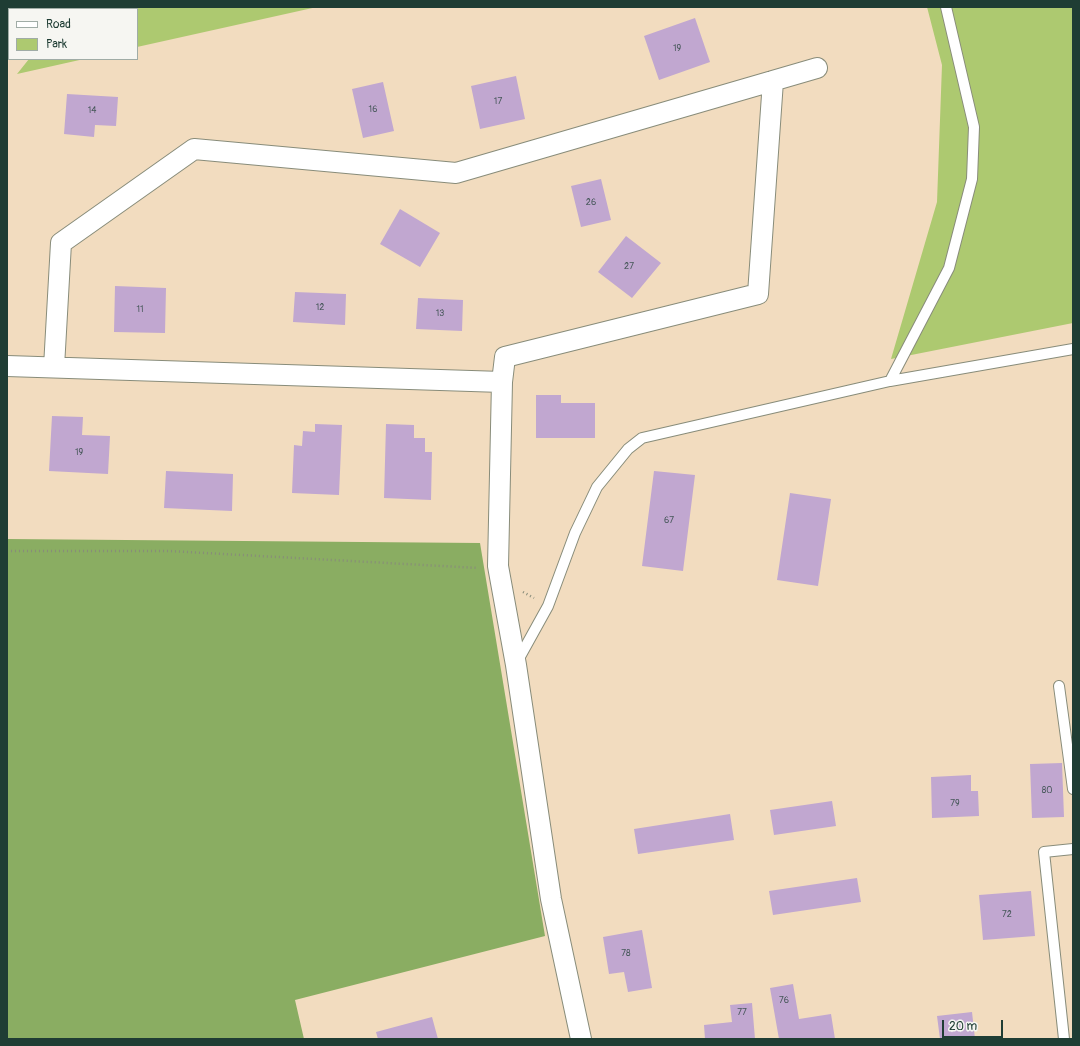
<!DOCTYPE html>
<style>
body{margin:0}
#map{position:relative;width:1080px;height:1046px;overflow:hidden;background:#f2dcbf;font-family:Pangolin,sans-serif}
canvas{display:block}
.frame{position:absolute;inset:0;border:8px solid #1f3d34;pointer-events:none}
.legend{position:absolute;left:8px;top:8px;width:130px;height:52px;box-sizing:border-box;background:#f6f6f2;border:1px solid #a0aca6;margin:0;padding:5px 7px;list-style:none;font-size:12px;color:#1f3d34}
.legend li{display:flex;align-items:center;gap:8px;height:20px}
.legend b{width:20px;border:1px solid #a0aca6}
.scale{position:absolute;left:942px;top:1020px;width:61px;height:18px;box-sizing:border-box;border:2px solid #1f3d34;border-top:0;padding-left:5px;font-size:12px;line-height:14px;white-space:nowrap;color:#1f3d34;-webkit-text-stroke:3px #f6f6f2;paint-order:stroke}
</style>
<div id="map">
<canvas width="1080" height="1046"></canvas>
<div class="frame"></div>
<ul class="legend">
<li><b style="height:5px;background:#fff"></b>Road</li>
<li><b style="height:11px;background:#adc970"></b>Park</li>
</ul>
<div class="scale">20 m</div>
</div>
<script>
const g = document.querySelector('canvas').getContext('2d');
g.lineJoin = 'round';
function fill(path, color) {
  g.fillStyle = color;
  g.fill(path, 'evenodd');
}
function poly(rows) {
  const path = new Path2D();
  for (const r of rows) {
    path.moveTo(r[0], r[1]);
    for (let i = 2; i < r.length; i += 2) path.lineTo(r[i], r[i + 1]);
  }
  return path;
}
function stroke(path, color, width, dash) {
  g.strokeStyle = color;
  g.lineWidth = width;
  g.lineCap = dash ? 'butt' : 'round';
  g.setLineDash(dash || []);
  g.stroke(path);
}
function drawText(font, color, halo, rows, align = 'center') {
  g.font = font + ' Pangolin,sans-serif';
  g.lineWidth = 3.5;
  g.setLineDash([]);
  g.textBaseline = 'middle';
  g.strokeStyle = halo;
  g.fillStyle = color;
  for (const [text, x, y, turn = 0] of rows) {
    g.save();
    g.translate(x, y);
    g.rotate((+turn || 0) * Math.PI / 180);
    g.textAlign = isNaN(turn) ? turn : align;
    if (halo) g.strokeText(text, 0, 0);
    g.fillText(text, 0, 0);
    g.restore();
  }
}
fill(poly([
 [111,7,317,7,137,47,137,9,107,9],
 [927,7,1073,7,1073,323,891,359,937,202,942,65],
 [29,59,84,59,17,74]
]), '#adc970');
fill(poly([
 [7,539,480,543,545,936,295,1000,304,1039,7,1039]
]), '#8aad62');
fill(poly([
 [695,18,710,62,659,80,644,36],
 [516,76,525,119,480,129,471,86],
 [383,82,394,131,363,138,352,89],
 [67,94,118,97,116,126,95,125,94,137,64,134],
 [601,179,611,220,581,227,571,186],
 [400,209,440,233,420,267,380,244],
 [626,236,661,263,632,298,598,272],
 [115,286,166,288,165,333,114,332],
 [295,292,346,294,345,325,293,322],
 [418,298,463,300,462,331,416,329],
 [536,395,561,395,561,403,595,403,595,438,536,438],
 [52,416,83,417,82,435,110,436,108,474,49,471],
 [315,424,342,425,339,495,292,493,294,445,302,446,303,431,315,432],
 [386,424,414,425,414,438,425,438,425,452,432,452,431,500,384,498],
 [166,471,233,474,232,511,164,508],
 [654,471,695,475,683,571,642,566],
 [790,493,831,499,818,586,777,580],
 [1062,763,1064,817,1032,818,1030,764],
 [971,775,971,791,978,791,979,816,932,818,931,777],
 [832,801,836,826,774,835,770,810],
 [730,814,734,840,638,854,634,829],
 [857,878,861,902,773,915,769,891],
 [1031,891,1035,936,983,940,979,895],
 [642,930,652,988,628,992,624,972,609,974,603,937],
 [793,984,799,1019,831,1014,835,1039,779,1039,770,988],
 [752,1003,755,1039,705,1039,704,1025,732,1022,730,1005],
 [972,1012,975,1039,940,1039,937,1016],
 [432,1017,438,1039,378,1039,376,1032]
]), '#c1a7d0');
const service = poly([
 [890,381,949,268,972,179,974,127,946,7],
 [517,662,548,606,575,533,597,487,628,449,642,438,890,381,1073,349],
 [1059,686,1073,789],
 [1064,1039,1044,852,1073,849]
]);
const minor = poly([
 [7,366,502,382],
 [54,367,61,243,194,149,456,173,817,68],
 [581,1039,551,899,516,665,498,566,502,382,505,357,758,294,773,81]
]);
stroke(service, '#888c7a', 12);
stroke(minor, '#888c7a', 22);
stroke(poly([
 [7,551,169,551,478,568],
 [523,592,534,598]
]), '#888c7a', 2.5, [1, 3]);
stroke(service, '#fff', 10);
stroke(minor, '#fff', 20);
drawText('9px', '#48585b', null, [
 ["19",677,49],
 ["17",498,102],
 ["16",373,110],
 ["14",92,111],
 ["26",591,203],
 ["27",629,267],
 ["12",320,308],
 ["11",140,310],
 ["13",440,314],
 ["19",79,453],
 ["67",669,521],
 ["80",1047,791],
 ["79",955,804],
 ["72",1007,915],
 ["78",626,954],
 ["76",784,1001],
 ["77",742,1013]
]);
</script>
